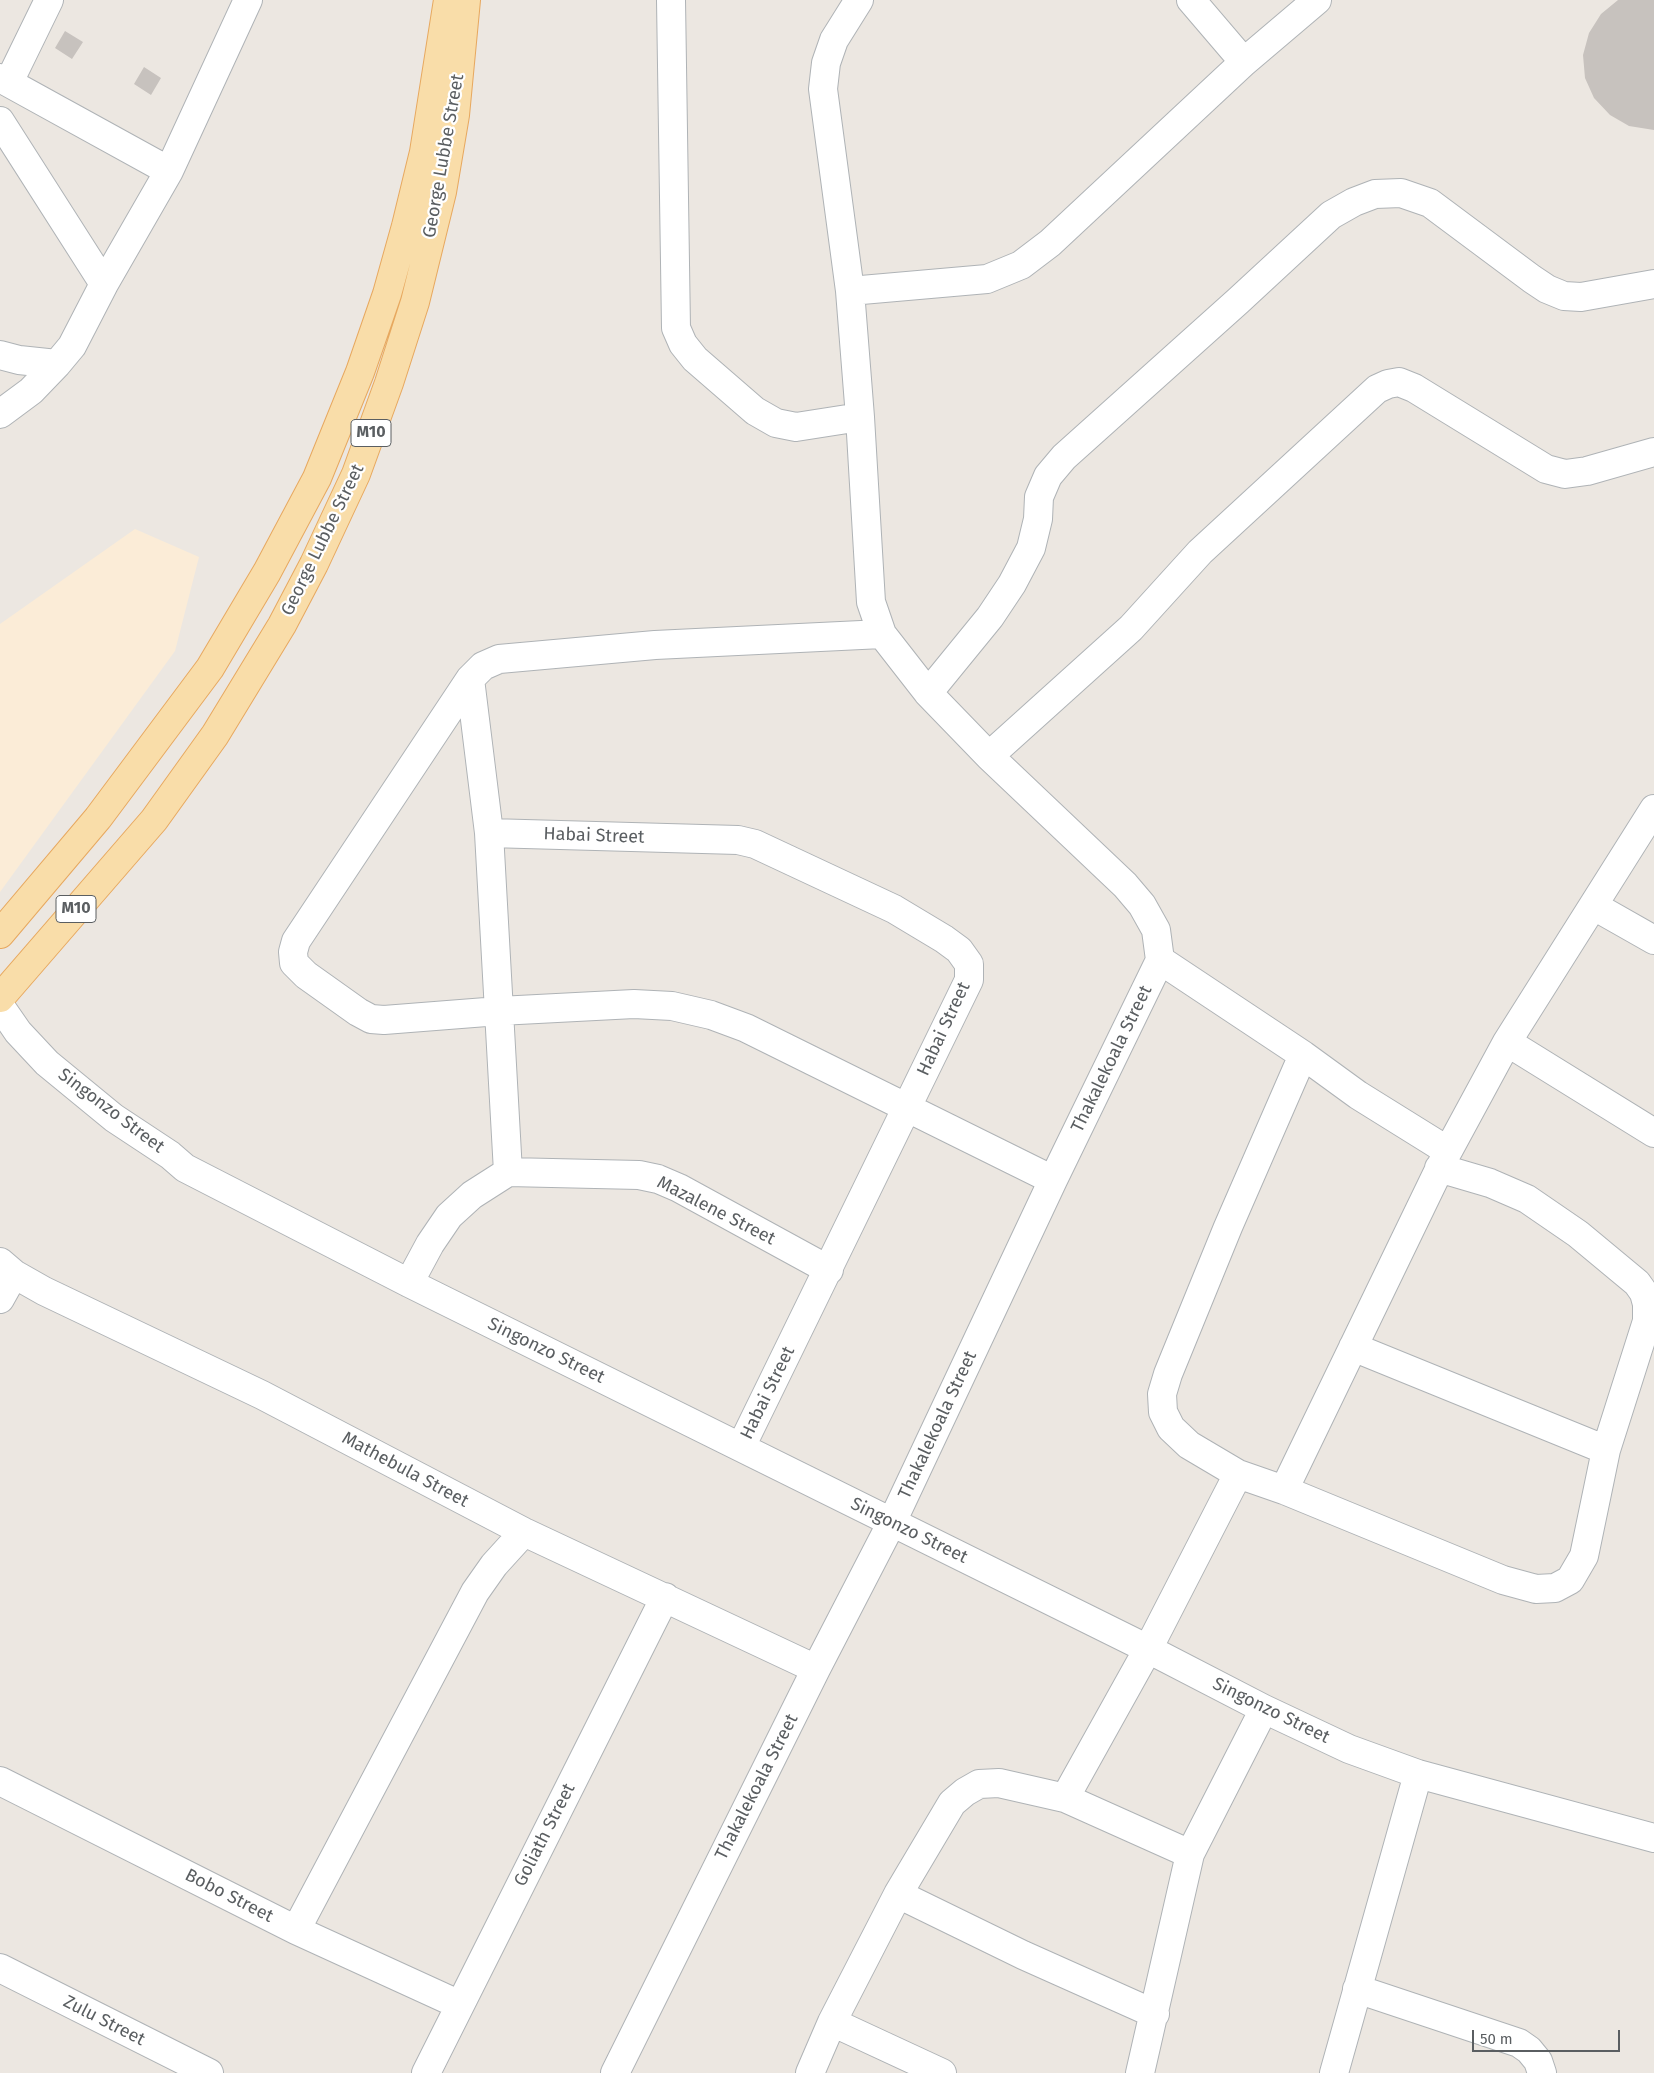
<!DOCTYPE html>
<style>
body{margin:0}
#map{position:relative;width:1654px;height:2073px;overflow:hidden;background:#ece7e1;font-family:"Fira Sans",sans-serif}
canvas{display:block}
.scale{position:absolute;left:1472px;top:2030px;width:148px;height:22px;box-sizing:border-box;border:2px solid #5a5e61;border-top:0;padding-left:6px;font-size:15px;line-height:18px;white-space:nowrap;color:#5a5e61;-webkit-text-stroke:4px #fff;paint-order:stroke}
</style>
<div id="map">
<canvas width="1654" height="2073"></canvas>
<div class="scale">50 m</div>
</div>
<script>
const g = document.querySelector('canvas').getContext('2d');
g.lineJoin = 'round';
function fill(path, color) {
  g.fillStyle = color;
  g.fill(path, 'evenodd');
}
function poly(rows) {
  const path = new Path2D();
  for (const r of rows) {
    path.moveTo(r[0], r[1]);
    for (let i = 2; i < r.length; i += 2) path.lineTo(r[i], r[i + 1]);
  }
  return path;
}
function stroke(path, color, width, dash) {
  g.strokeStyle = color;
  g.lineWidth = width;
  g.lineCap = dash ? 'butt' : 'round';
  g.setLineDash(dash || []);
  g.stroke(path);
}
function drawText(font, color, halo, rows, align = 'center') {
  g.font = font + ' "Fira Sans",sans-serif';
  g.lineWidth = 4.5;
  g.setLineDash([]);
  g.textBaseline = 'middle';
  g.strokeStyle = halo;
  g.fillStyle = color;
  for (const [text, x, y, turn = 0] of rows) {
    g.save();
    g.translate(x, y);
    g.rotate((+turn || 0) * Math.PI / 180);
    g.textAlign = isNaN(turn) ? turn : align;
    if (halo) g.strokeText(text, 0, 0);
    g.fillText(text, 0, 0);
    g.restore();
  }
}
fill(poly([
 [135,529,199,557,175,651,0,892,0,624]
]), '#fbecd7');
fill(poly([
 [1618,0,1654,0,1654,130,1629,126,1610,115,1594,98,1585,78,1583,55,1589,33,1601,14],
 [65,31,83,42,72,59,55,48],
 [144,67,161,78,151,95,134,84]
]), '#c7c2be');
const minor = poly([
 [671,0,676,328,683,344,695,359,755,411,776,423,796,427,860,417],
 [859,0,834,40,826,63,823,89,850,291,860,417,871,602,882,634,928,693,989,756,1125,885,1142,905,1156,930,1160,960,1303,1055,1358,1095,1448,1151],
 [1191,0,1244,62],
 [0,78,169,171],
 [9,82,49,0],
 [0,121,104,284],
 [850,291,987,279,1021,265,1050,243,1244,62,1317,0],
 [0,355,19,360,57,364],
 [0,414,31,391,57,364,72,346,104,284,169,171,248,0],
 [882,634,655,645,499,659,483,666,470,679,296,941,293,952,294,963,306,975,358,1012,371,1019,384,1020,499,1011,634,1004,672,1006,711,1015,746,1028,1053,1180],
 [470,679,489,833,508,1172],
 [928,693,990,617,1012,584,1031,548,1038,519,1039,497,1048,476,1064,457,1238,301,1331,215,1354,202,1375,194,1401,193,1430,203,1532,279,1547,289,1564,296,1581,297,1654,284],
 [989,756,1131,628,1200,552,1377,389,1388,384,1399,382,1414,388,1546,469,1565,474,1587,471,1654,452],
 [489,833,738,840,755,844,894,909,944,939,959,950,969,964,969,980,741,1447],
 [1594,906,1654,940],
 [0,1006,18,1032,47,1063,114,1118,170,1155,185,1168,409,1283,1148,1649,1264,1709,1349,1749,1418,1774,1654,1838],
 [1507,1042,1654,1133],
 [1303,1055,1228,1227,1168,1374,1162,1394,1163,1412,1171,1428,1189,1445,1238,1474,1284,1490,1503,1580,1536,1589,1555,1588,1570,1580,1584,1556,1606,1450,1647,1321,1647,1304,1644,1293,1637,1283,1578,1234,1527,1199,1490,1183,1439,1168],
 [0,1262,14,1274,44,1291,262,1395,524,1532,816,1669],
 [409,1283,430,1244,449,1216,472,1195,508,1172,639,1175,658,1179,679,1188,829,1270],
 [0,1299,14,1274],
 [1353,1347,1606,1450],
 [1284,1490,1448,1151,1507,1042,1654,809],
 [0,1781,296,1930,460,2005],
 [1065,1798,1148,1649,1238,1474],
 [898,1894,1023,1955,1155,2014],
 [296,1930,475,1592,494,1565,524,1532],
 [0,1968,209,2073],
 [1357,1989,1519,2043,1529,2050,1538,2061,1542,2073],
 [832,2022,942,2073],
 [426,2073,665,1597],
 [615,2073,816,1669,892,1522,1053,1180,1160,960],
 [810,2073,832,2022,898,1894,952,1803,965,1792,979,1784,999,1783,1065,1798,1190,1854],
 [1140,2073,1190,1854,1264,1709],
 [1334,2073,1418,1774]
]);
const major = poly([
 [0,934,98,818,210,668,267,572,317,478,360,372,387,294,406,226,424,152,448,0],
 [0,998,154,820,215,735,282,625,314,564,356,474,389,383,415,302,442,192,455,115,466,0]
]);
stroke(minor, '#afb3b6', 30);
stroke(major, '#e7a85f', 30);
stroke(minor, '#fff', 28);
stroke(major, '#f9dda9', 28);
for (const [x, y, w] of [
 [371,433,40],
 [76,909,40]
]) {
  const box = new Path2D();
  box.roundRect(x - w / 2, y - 13.5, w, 27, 4);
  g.fillStyle = '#fff';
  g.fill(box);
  stroke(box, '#5a5e61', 1);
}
drawText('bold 16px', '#5a5e61', null, [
 ["M10",371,433],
 ["M10",76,909]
]);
drawText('18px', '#5a5e61', '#fff', [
 ["George Lubbe Street",444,156,-80],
 ["George Lubbe Street",323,540,-64],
 ["Habai Street",594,836,2],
 ["Habai Street",944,1029,-65],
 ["Thakalekoala Street",1112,1059,-64],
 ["Singonzo Street",111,1111,37],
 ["Mazalene Street",716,1211,27],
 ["Singonzo Street",546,1351,26],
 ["Habai Street",768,1393,-64],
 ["Thakalekoala Street",938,1425,-65],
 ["Mathebula Street",405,1470,28],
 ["Singonzo Street",909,1531,26],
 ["Singonzo Street",1271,1711,26],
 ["Thakalekoala Street",757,1787,-63],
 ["Goliath Street",545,1835,-63],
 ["Bobo Street",229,1896,27],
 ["Zulu Street",104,2021,27]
]);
</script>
